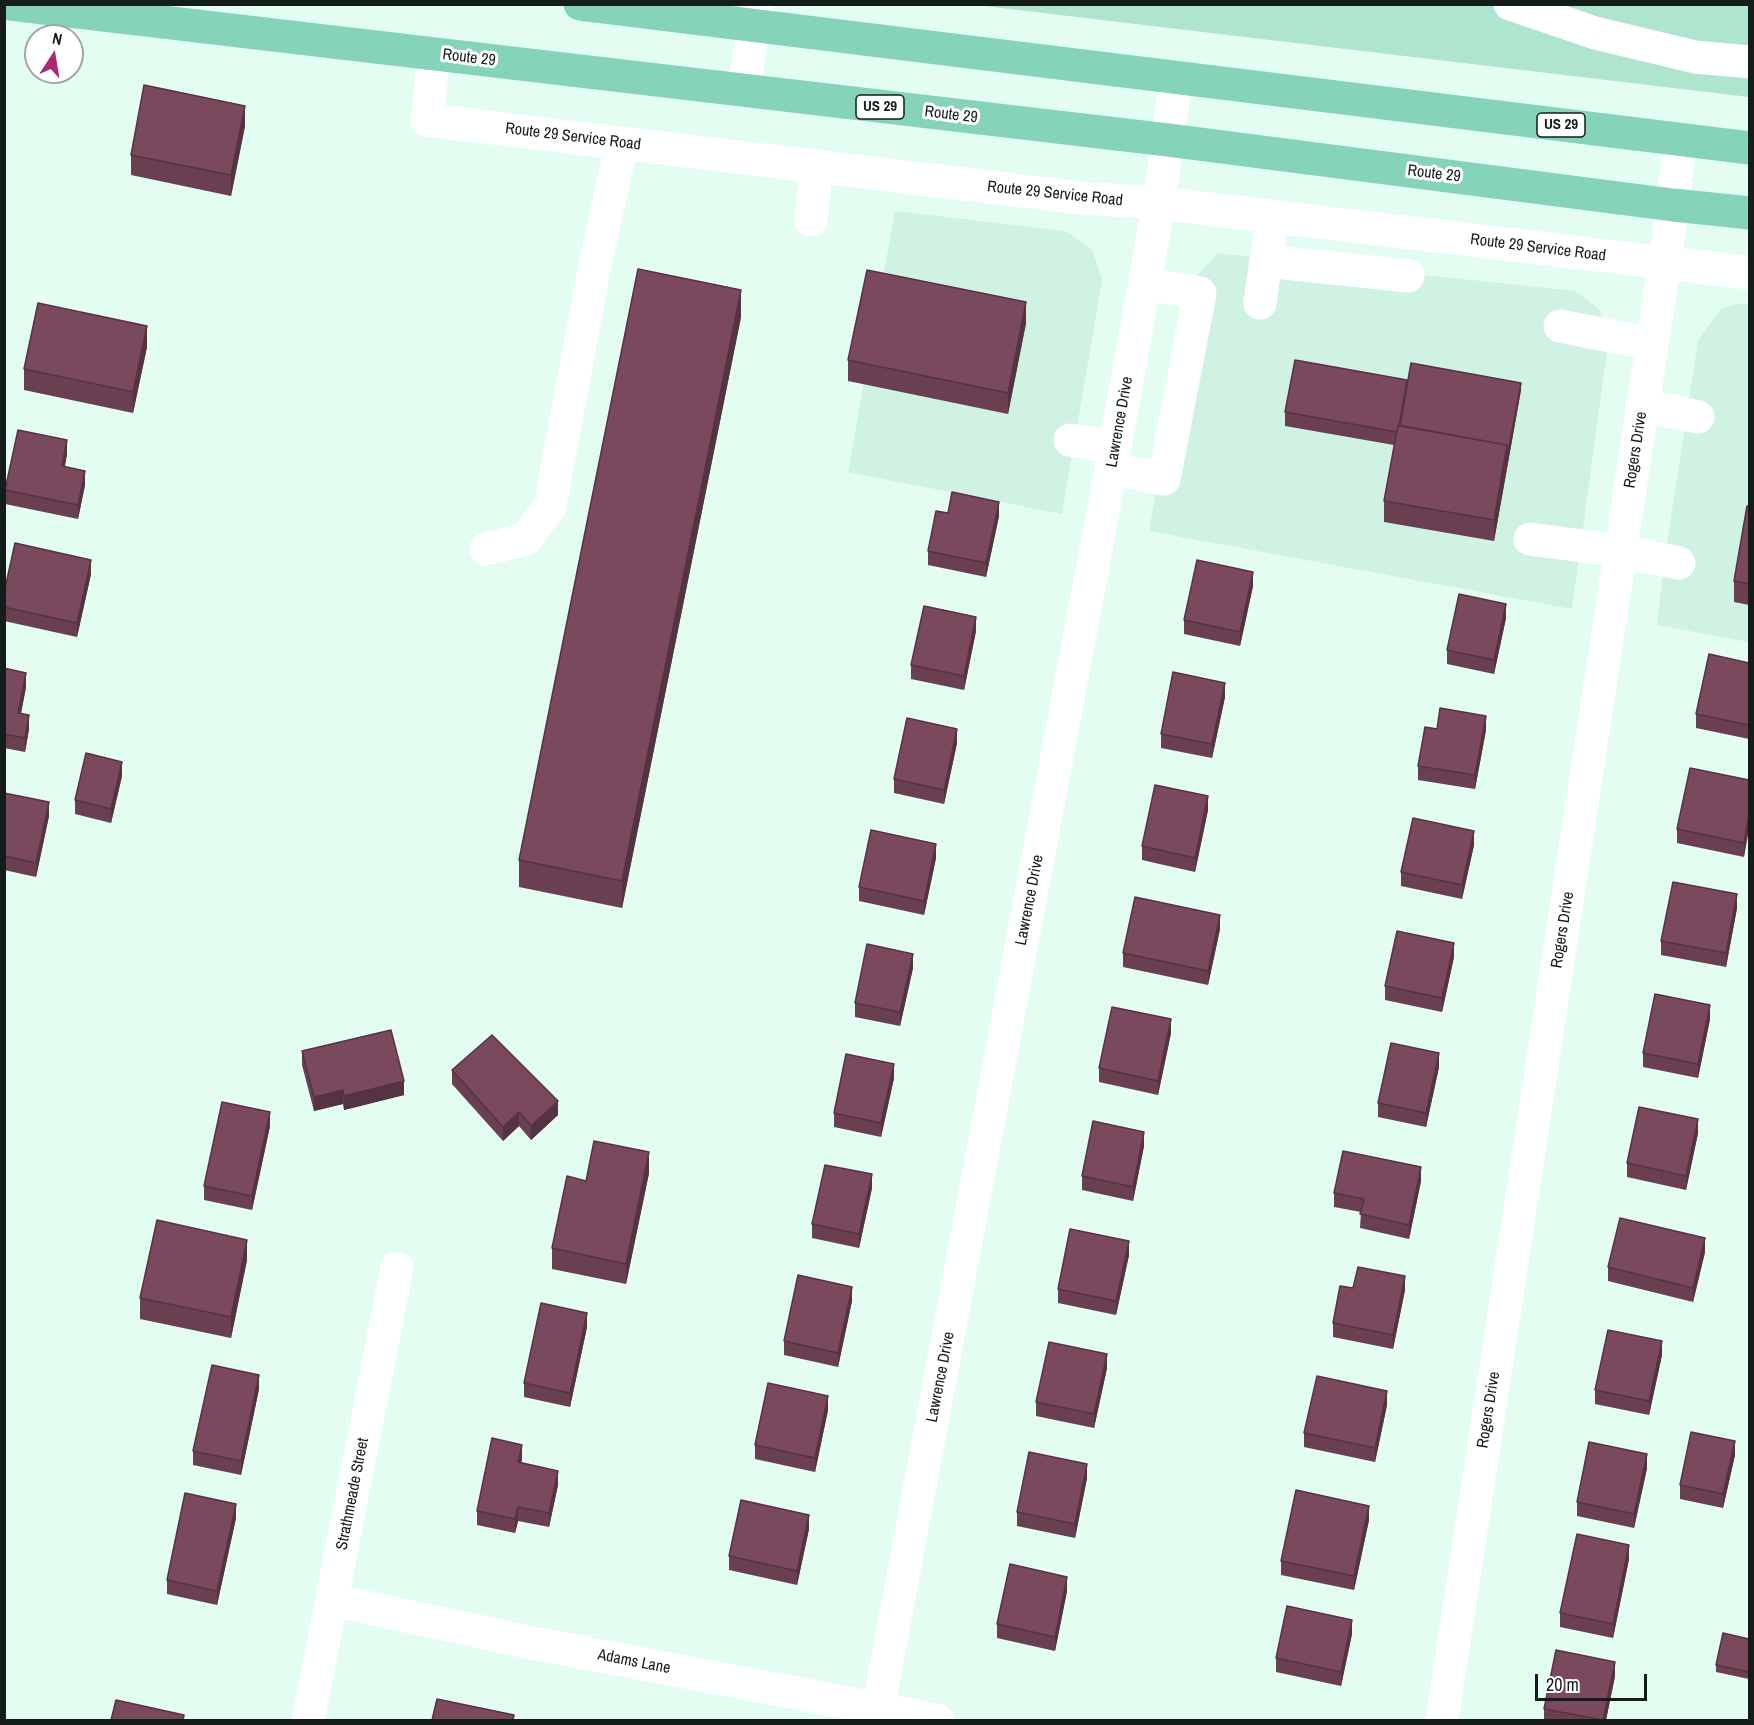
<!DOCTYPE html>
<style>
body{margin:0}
#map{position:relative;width:1754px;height:1725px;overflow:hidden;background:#e3fdf1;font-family:"Archivo Narrow",sans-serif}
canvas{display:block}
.frame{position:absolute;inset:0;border:6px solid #141d19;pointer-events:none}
.north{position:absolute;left:24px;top:24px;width:60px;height:60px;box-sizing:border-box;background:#fff;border:2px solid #a1a5a3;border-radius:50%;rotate:12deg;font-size:16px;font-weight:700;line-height:24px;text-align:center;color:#141d19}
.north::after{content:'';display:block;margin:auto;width:21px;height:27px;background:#ad286f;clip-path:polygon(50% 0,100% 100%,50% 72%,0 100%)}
.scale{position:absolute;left:1535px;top:1674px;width:112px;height:27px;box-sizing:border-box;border:3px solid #141d19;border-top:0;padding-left:8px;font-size:18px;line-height:21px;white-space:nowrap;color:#141d19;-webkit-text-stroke:4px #fff;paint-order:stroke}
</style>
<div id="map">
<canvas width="1754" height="1725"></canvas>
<div class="frame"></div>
<div class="north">N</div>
<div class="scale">20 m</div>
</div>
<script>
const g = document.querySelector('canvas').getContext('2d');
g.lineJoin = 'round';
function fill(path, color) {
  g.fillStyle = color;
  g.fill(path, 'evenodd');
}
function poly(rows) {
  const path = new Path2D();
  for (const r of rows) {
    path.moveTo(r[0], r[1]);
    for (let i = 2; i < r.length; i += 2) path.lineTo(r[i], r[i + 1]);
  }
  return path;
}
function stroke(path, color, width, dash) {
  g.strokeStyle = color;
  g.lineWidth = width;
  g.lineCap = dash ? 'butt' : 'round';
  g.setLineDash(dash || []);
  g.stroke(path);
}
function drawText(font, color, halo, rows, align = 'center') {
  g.font = font + ' "Archivo Narrow",sans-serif';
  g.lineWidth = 6;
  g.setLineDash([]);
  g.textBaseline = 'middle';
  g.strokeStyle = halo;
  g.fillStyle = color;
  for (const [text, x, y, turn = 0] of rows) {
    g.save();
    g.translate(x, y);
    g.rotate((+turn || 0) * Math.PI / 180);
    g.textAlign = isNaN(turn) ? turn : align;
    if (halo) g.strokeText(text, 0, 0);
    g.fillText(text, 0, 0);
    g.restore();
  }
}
fill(poly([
 [895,211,1065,231,1092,249,1102,280,1062,514,848,472],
 [1218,253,1575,291,1599,309,1609,337,1572,609,1149,531,1191,282],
 [1738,304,1749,305,1749,642,1657,625,1663,571,1698,340,1721,309]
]), '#d0f2e2');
fill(poly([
 [976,5,1749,5,1749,97]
]), '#b0e5cd');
stroke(poly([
 [1510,4,1595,33,1695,57,1750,62],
 [434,53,427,120,1081,198,1159,203,1750,273],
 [743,91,758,4],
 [811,220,817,166],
 [1266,261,1408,276],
 [1260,303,1269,239],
 [1560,326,1652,344],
 [1642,405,1698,417],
 [1070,440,1115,448],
 [1111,469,1164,479,1200,293,1145,284],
 [1530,539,1620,551,1679,563],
 [486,549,526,539,550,506,595,265,622,143],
 [332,1600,528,1642,937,1720],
 [308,1720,397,1268],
 [876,1720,1115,448,1159,203,1176,77],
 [1442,1720,1669,234,1681,139]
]), '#fff', 33);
stroke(poly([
 [10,4,1168,140,1673,205,1750,213],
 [580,4,1750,148]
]), '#85d3b8', 33);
fill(poly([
 [245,126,231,196,131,175,131,155],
 [741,317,622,908,519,887,519,860],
 [1026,323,1008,414,848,381,848,360],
 [147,347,133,413,24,390,24,369],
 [1407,387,1521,390,1494,541,1384,522,1384,501,1394,445,1285,426,1285,412],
 [67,454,65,466,85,485,78,519,5,504,5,490],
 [1749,506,1749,605,1734,602,1734,581],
 [948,513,999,516,986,577,928,565,928,551],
 [91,574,77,637,4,621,4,593],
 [1253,586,1240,646,1184,634,1184,620],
 [1506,618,1494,674,1447,664,1447,650],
 [976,631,964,690,911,679,911,665],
 [1749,663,1749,739,1696,728,1696,714],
 [4,668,26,687,21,714,29,729,25,752,4,748],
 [1225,697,1212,758,1161,748,1161,734],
 [1437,729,1486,730,1475,789,1418,780,1418,766],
 [957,743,944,804,894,793,894,779],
 [122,776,111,823,75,814,75,800],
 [1749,780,1744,857,1677,843,1677,829],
 [4,793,49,816,36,877,4,870],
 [1208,810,1195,872,1142,860,1142,846],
 [1474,845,1462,899,1401,886,1401,872],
 [936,858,924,915,859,901,859,887],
 [1737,908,1726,967,1661,955,1661,941],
 [1220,929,1208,985,1123,967,1123,953],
 [1454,957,1442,1012,1385,1000,1385,986],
 [913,968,900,1026,855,1017,855,1003],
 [1710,1019,1698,1078,1643,1067,1643,1053],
 [1171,1033,1158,1095,1099,1082,1099,1068],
 [350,1041,404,1095,344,1110,343,1104,314,1111,302,1065,302,1051],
 [1439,1067,1426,1127,1378,1117,1378,1103],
 [452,1070,558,1115,531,1140,519,1126,503,1141,452,1084],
 [894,1078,881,1137,834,1127,834,1113],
 [270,1126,252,1210,204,1200,204,1186],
 [1698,1133,1686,1190,1627,1177,1627,1163],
 [1144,1146,1133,1201,1082,1190,1082,1176],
 [649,1173,626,1284,552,1269,552,1248,586,1181],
 [1421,1181,1409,1239,1360,1228,1361,1212,1334,1207,1334,1193],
 [872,1188,859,1248,812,1238,812,1224],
 [1705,1252,1693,1302,1608,1281,1608,1267],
 [1129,1255,1116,1315,1058,1303,1058,1289],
 [247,1260,231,1338,140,1319,140,1298],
 [1353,1288,1405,1290,1393,1349,1333,1337,1333,1323],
 [852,1301,838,1367,784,1355,784,1341],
 [587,1327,570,1407,524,1397,524,1383],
 [1662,1355,1649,1415,1595,1404,1595,1390],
 [1107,1368,1094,1428,1036,1416,1036,1402],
 [259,1389,241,1475,193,1465,193,1451],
 [1387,1405,1375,1462,1304,1447,1304,1433],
 [828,1410,815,1472,755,1459,755,1445],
 [1735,1455,1723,1508,1680,1499,1680,1485],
 [522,1459,521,1463,558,1485,549,1527,518,1521,515,1533,477,1525,477,1511],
 [1647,1468,1634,1528,1577,1516,1577,1502],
 [1087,1478,1075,1538,1017,1526,1017,1512],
 [236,1518,217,1605,167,1594,167,1580],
 [1369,1520,1354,1590,1281,1575,1281,1561],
 [809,1529,797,1585,729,1570,729,1556],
 [1629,1559,1613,1638,1560,1627,1560,1613],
 [1067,1591,1055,1651,997,1638,997,1624],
 [1352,1634,1341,1686,1276,1672,1276,1658],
 [1749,1639,1749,1679,1716,1672,1716,1665],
 [1615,1676,1606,1720,1544,1720,1544,1709]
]), '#693f51');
fill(poly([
 [245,106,245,126,231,196,231,175],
 [741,290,741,317,622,908,622,881],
 [1026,302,1026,323,1008,414,1008,393],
 [147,326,147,347,133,413,133,392],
 [1521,383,1521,390,1494,541,1494,520,1507,445],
 [67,440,67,454,62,480,62,466],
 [85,471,85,485,78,519,78,505],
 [999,502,999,516,986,577,986,563],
 [91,560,91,574,77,637,77,623],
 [1253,572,1253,586,1240,646,1240,632],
 [1506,604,1506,618,1494,674,1494,660],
 [976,617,976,631,964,690,964,676],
 [26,673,26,687,18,727,18,713],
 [1225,683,1225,697,1212,758,1212,744],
 [29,715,29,729,25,752,25,738],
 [1486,716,1486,730,1475,789,1475,775],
 [957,729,957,743,944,804,944,790],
 [122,762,122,776,111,823,111,809],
 [1208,796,1208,810,1195,872,1195,858],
 [49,802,49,816,36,877,36,863],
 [1749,815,1749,829,1744,857,1744,843],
 [1474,831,1474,845,1462,899,1462,885],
 [936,844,936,858,924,915,924,901],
 [1737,894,1737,908,1726,967,1726,953],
 [1220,915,1220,929,1208,985,1208,971],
 [1454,943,1454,957,1442,1012,1442,998],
 [913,954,913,968,900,1026,900,1012],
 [1710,1005,1710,1019,1698,1078,1698,1064],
 [1171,1019,1171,1033,1158,1095,1158,1081],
 [1439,1053,1439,1067,1426,1127,1426,1113],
 [894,1064,894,1078,881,1137,881,1123],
 [404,1081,404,1095,344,1110,344,1096],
 [343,1090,343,1104,314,1111,314,1097],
 [558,1101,558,1115,531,1140,531,1126],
 [270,1112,270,1126,252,1210,252,1196],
 [519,1112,519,1126,503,1141,503,1127],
 [1698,1119,1698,1133,1686,1190,1686,1176],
 [1144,1132,1144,1146,1133,1201,1133,1187],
 [649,1152,649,1173,626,1284,626,1264],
 [1421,1167,1421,1181,1409,1239,1409,1225],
 [872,1174,872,1188,859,1248,859,1234],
 [1705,1238,1705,1252,1693,1302,1693,1288],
 [247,1240,247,1260,231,1338,231,1317],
 [1129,1241,1129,1255,1116,1315,1116,1301],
 [1405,1276,1405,1290,1393,1349,1393,1335],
 [852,1287,852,1301,838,1367,838,1353],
 [587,1313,587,1327,570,1407,570,1393],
 [1662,1341,1662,1355,1649,1415,1649,1401],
 [1107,1354,1107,1368,1094,1428,1094,1414],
 [259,1375,259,1389,241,1475,241,1461],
 [1387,1391,1387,1405,1375,1462,1375,1448],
 [828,1396,828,1410,815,1472,815,1458],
 [1735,1441,1735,1455,1723,1508,1723,1494],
 [522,1445,522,1459,518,1476,518,1462],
 [1647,1454,1647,1468,1634,1528,1634,1514],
 [1087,1464,1087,1478,1075,1538,1075,1524],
 [558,1471,558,1485,549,1527,549,1513],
 [236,1504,236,1518,217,1605,217,1591],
 [1369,1506,1369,1520,1354,1590,1354,1576],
 [518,1507,518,1521,515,1533,515,1519],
 [809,1515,809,1529,797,1585,797,1571],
 [1629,1545,1629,1559,1613,1638,1613,1624],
 [1067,1577,1067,1591,1055,1651,1055,1637],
 [1352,1620,1352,1634,1341,1686,1341,1672],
 [1615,1662,1615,1676,1606,1720,1603,1720]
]), '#553342');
const building = poly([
 [144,85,245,106,231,175,131,155,144,85],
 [638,269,741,290,622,881,519,860,638,269],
 [867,270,1026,302,1008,393,848,360,867,270],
 [38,303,147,326,133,392,24,369,38,303],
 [1295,360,1407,380,1399,426,1398,425,1397,432,1285,412,1295,360],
 [1411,363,1521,383,1507,458,1507,445,1400,426,1411,363],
 [1398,425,1507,445,1494,520,1384,501,1398,425],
 [18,430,67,440,62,466,85,471,78,505,5,490,18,430],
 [952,492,999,502,986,563,928,551,936,511,948,513,952,492],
 [1747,506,1749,506,1749,584,1734,581,1747,506],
 [15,543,91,560,77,623,4,607,4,593,15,543],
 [1197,560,1253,572,1240,632,1184,620,1197,560],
 [1459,594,1506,604,1494,660,1447,650,1459,594],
 [924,606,976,617,964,676,911,665,924,606],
 [1709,654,1749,663,1749,725,1696,714,1709,654],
 [4,668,26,673,18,713,29,715,25,738,4,734,4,668],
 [1173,672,1225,683,1212,744,1161,734,1173,672],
 [1440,708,1486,716,1475,775,1418,766,1425,727,1437,729,1440,708],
 [907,718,957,729,944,790,894,779,907,718],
 [86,753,122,762,111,809,75,800,86,753],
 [1690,768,1749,780,1749,815,1744,843,1677,829,1690,768],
 [1155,785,1208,796,1195,858,1142,846,1155,785],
 [4,793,49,802,36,863,4,856,4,793],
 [1413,818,1474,831,1462,885,1401,872,1413,818],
 [871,830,936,844,924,901,859,887,871,830],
 [1673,882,1737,894,1726,953,1661,941,1673,882],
 [1135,897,1220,915,1208,971,1123,953,1135,897],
 [1397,931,1454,943,1442,998,1385,986,1397,931],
 [867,944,913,954,900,1012,855,1003,867,944],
 [1655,994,1710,1005,1698,1064,1643,1053,1655,994],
 [1112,1007,1171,1019,1158,1081,1099,1068,1112,1007],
 [391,1030,404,1081,344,1096,343,1090,314,1097,302,1051,391,1030],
 [492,1035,558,1101,531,1126,519,1112,503,1127,452,1070,492,1035],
 [1391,1043,1439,1053,1426,1113,1378,1103,1391,1043],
 [846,1054,894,1064,881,1123,834,1113,846,1054],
 [222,1102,270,1112,252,1196,204,1186,222,1102],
 [1639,1107,1698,1119,1686,1176,1627,1163,1639,1107],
 [1093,1121,1144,1132,1133,1187,1082,1176,1093,1121],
 [594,1141,649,1152,626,1264,552,1248,567,1176,586,1181,594,1141],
 [1343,1151,1421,1167,1409,1225,1360,1214,1364,1199,1334,1193,1343,1151],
 [825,1165,872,1174,859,1234,812,1224,825,1165],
 [1620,1218,1705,1238,1693,1288,1608,1267,1620,1218],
 [157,1220,247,1240,231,1317,140,1298,157,1220],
 [1070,1229,1129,1241,1116,1301,1058,1289,1070,1229],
 [1358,1267,1405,1276,1393,1335,1333,1323,1340,1286,1353,1288,1358,1267],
 [798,1275,852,1287,838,1353,784,1341,798,1275],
 [541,1303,587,1313,570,1393,524,1383,541,1303],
 [1608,1330,1662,1341,1649,1401,1595,1390,1608,1330],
 [1049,1342,1107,1354,1094,1414,1036,1402,1049,1342],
 [212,1365,259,1375,241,1461,193,1451,212,1365],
 [1317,1376,1387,1391,1375,1448,1304,1433,1317,1376],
 [768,1383,828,1396,815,1458,755,1445,768,1383],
 [1691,1432,1735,1441,1723,1494,1680,1485,1691,1432],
 [492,1438,522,1445,518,1462,558,1471,549,1513,518,1507,515,1519,477,1511,492,1438],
 [1589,1442,1647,1454,1634,1514,1577,1502,1589,1442],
 [1029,1452,1087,1464,1075,1524,1017,1512,1029,1452],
 [1296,1490,1369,1506,1354,1576,1281,1561,1296,1490],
 [185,1493,236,1504,217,1591,167,1580,185,1493],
 [741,1500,809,1515,797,1571,729,1556,741,1500],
 [1577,1534,1629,1545,1613,1624,1560,1613,1577,1534],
 [1010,1564,1067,1577,1055,1637,997,1624,1010,1564],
 [1287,1606,1352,1620,1341,1672,1276,1658,1287,1606],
 [1723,1633,1749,1639,1749,1672,1716,1665,1723,1633],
 [1556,1650,1615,1662,1603,1720,1544,1709,1556,1650],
 [437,1699,514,1715,513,1720,432,1720,437,1699],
 [116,1700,184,1715,183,1720,111,1720,116,1700]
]);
fill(building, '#7a495e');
stroke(building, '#553342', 1.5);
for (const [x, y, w] of [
 [880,107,48],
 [1561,125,48]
]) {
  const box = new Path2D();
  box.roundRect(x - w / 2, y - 12, w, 24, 4.5);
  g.fillStyle = '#fff';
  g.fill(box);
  stroke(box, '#141d19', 1.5);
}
drawText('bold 15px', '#141d19', null, [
 ["US 29",880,107],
 ["US 29",1561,125]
]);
drawText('16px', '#141d19', '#fff', [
 ["Route 29",469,58,7],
 ["Route 29",951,115,7],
 ["Route 29 Service Road",573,137,7],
 ["Route 29",1434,174,7],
 ["Route 29 Service Road",1055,194,6],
 ["Route 29 Service Road",1538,248,7],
 ["Lawrence Drive",1120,422,-80],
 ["Rogers Drive",1636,450,-81],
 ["Lawrence Drive",1030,900,-79],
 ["Rogers Drive",1563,930,-81],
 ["Lawrence Drive",941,1377,-79],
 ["Rogers Drive",1489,1410,-81],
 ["Strathmeade Street",353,1494,-79],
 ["Adams Lane",634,1662,11]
]);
</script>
